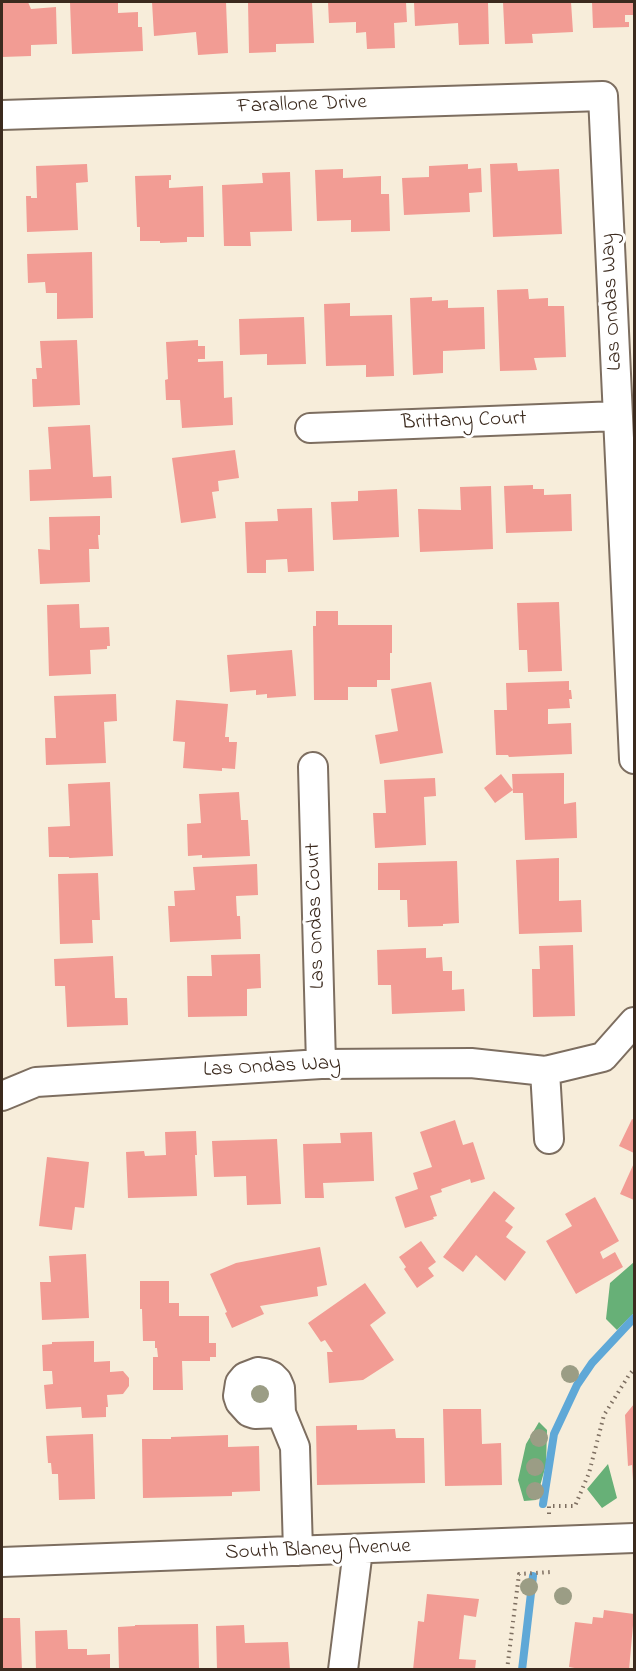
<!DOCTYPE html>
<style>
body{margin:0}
#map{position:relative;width:636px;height:1671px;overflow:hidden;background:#f7edda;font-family:"Indie Flower",sans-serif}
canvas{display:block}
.frame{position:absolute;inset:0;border:3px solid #3b2a1e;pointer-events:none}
</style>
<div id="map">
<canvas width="636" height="1671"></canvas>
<div class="frame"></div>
</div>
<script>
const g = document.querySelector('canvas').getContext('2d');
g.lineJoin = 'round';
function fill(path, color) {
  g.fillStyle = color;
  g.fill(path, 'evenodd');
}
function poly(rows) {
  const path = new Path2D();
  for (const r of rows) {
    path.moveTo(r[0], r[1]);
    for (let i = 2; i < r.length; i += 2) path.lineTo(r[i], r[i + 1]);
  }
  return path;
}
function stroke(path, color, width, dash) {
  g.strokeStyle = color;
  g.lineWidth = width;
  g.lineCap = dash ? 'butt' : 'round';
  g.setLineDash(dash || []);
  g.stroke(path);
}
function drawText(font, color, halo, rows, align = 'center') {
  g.font = font + ' "Indie Flower",sans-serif';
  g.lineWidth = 6;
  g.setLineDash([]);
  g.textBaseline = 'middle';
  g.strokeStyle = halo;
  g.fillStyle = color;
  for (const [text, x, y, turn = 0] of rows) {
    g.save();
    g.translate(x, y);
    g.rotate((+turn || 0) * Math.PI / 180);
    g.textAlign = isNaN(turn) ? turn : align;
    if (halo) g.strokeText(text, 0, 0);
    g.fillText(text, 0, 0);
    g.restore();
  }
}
fill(poly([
 [634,1262,634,1313,617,1330,606,1319,610,1283],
 [539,1422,547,1430,546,1465,536,1500,524,1501,518,1480,526,1444],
 [608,1464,617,1498,602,1508,587,1489]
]), '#67b077');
stroke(poly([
 [543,1504,554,1434,577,1385,592,1363,634,1318],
 [522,1670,533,1576]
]), '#5fa8d7', 8);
fill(poly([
 [2,2,28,2,31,9,56,7,57,44,31,45,31,56,2,57],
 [70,2,118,2,118,13,138,12,138,27,142,27,143,51,72,54],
 [152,2,226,2,228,53,198,55,196,32,154,36],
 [248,2,312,2,314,43,276,44,276,52,249,53],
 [328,2,406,2,407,22,394,23,395,48,367,49,366,32,356,33,356,22,329,23],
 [414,2,488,2,489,44,459,45,458,23,415,26],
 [503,2,571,2,573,32,532,34,533,43,505,44],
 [592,2,634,2,634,15,625,15,625,22,629,22,629,27,593,28],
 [517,163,518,171,559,169,562,234,493,237,490,164],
 [87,164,88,182,76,183,78,230,27,232,26,196,31,196,31,198,37,198,36,166],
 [468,164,468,169,481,168,482,192,469,193,470,212,404,215,402,178,429,177,429,166],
 [343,169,343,178,381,176,381,194,389,194,390,231,351,232,351,220,317,221,315,170],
 [290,172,292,231,250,232,251,246,224,246,222,185,263,183,262,173],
 [171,175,171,180,169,180,169,188,203,186,204,237,187,237,187,242,160,243,160,241,140,241,140,227,137,227,135,176],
 [92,252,93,318,57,319,57,293,46,293,45,282,28,283,27,254],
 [528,289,529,299,548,298,548,306,564,306,566,357,534,358,537,370,500,371,497,290],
 [432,297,432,301,448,300,448,308,484,307,485,349,443,351,443,373,413,375,410,298],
 [350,303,350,316,392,315,394,376,366,377,366,365,326,366,324,304],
 [304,317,306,364,267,365,267,354,240,355,239,319],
 [77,340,80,405,33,407,32,379,37,379,36,368,42,368,40,341],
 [198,340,198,346,205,346,205,359,198,359,198,362,223,361,224,398,232,397,233,425,182,428,180,400,166,400,165,380,168,379,166,342],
 [90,425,93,477,111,476,112,498,30,501,29,470,51,469,48,427],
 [235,450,239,478,218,481,219,491,212,492,216,518,181,523,172,458],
 [533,485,533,489,544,489,544,495,571,494,572,531,506,533,504,486],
 [491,486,493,549,420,552,418,509,461,510,460,487],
 [397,489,399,537,333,540,331,502,358,501,358,491],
 [312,508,314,571,288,572,287,559,266,560,266,573,247,573,245,522,278,521,277,509],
 [100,516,100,535,98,535,99,549,89,549,90,582,40,584,38,549,50,550,49,517],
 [559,602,562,671,528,672,527,650,519,650,517,603],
 [79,604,80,628,109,627,110,646,107,646,107,649,90,650,91,674,49,676,47,605],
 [316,611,338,611,338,625,392,625,392,653,390,653,390,680,377,680,377,687,348,687,348,700,314,700,313,626,316,626],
 [292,650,296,696,267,698,267,694,256,695,256,690,230,692,227,655],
 [569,681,569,690,571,690,572,699,569,699,570,708,548,709,548,724,571,723,572,754,509,757,508,755,496,755,494,710,507,710,506,683],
 [431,682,443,753,380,764,375,735,398,731,391,689],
 [116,694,117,721,104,722,106,763,46,765,45,738,56,738,54,696],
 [176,700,228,704,225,737,229,737,229,742,237,742,235,769,222,768,222,771,183,768,185,742,173,741],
 [564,773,564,804,576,802,577,838,525,840,523,793,513,793,512,774],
 [501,774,513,790,495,803,484,788],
 [435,778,436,796,424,797,426,845,375,848,373,813,386,813,384,780],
 [110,782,113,856,69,858,69,857,49,857,48,827,70,826,68,784],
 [239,792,241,820,248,820,250,856,202,858,202,855,188,856,187,824,201,823,199,794],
 [559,858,559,901,581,900,582,932,519,934,516,860],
 [457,861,459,923,443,924,443,926,408,927,407,900,400,900,400,890,378,890,378,863],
 [257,864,258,895,236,896,237,916,240,916,241,939,170,942,168,906,175,906,174,891,195,890,193,867],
 [98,873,100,920,92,920,93,943,60,944,58,874],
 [573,945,575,1016,533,1017,532,969,540,969,539,946],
 [426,948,426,958,442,957,443,971,452,971,452,990,464,989,465,1011,392,1014,391,985,378,985,377,950],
 [260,954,261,988,247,989,247,1016,188,1017,187,976,212,976,211,955],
 [113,956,115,998,127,998,128,1025,67,1027,65,986,55,986,54,959],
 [632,1119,634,1120,634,1153,619,1146],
 [455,1120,463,1145,473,1142,485,1179,471,1183,470,1179,441,1189,442,1192,430,1196,437,1216,433,1217,434,1219,405,1228,395,1197,418,1189,413,1173,432,1167,420,1132],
 [196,1131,197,1155,195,1155,197,1196,128,1198,126,1152,144,1151,145,1156,166,1155,165,1132],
 [372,1132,374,1181,323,1183,324,1198,305,1198,303,1144,341,1143,340,1133],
 [277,1139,281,1204,247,1205,246,1176,214,1177,212,1141],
 [47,1157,89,1162,84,1208,75,1207,72,1230,39,1226],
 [634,1163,634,1200,620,1194],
 [494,1191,515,1208,505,1221,513,1227,506,1237,526,1252,505,1281,476,1255,463,1272,443,1257],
 [595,1197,619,1241,600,1252,603,1259,615,1252,623,1267,576,1294,546,1241,572,1226,565,1214],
 [421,1241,436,1262,428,1268,434,1276,417,1288,404,1269,406,1267,399,1257],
 [320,1247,327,1285,317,1287,318,1296,260,1306,264,1314,232,1328,225,1313,227,1312,210,1274,236,1263],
 [86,1254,89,1318,42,1320,40,1282,51,1282,49,1256],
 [140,1281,169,1281,169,1303,179,1303,179,1316,209,1316,209,1343,216,1343,216,1357,210,1357,210,1361,182,1361,183,1390,153,1390,153,1357,158,1357,157,1348,155,1348,155,1341,143,1341,142,1309,140,1309],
 [365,1283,386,1313,370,1325,394,1360,363,1380,329,1383,327,1352,333,1352,325,1340,321,1342,308,1323],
 [94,1341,94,1362,110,1361,110,1372,123,1371,129,1378,129,1386,123,1394,107,1395,108,1407,106,1407,106,1417,82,1418,81,1407,46,1409,44,1385,53,1384,52,1371,43,1371,42,1345,52,1344,52,1342],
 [634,1404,634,1480,633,1480,632,1465,628,1466,625,1415],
 [443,1409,481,1409,482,1444,501,1443,502,1485,445,1486],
 [357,1425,357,1430,395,1429,396,1438,424,1438,425,1483,317,1485,316,1426],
 [93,1434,95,1499,59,1500,58,1474,52,1474,51,1463,48,1463,46,1436],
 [228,1435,228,1447,259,1446,260,1491,232,1492,232,1496,143,1498,142,1439,171,1439,171,1437],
 [427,1594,479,1599,476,1617,464,1615,459,1659,476,1660,475,1670,413,1670,418,1621,424,1622],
 [604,1610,634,1614,629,1670,586,1670,569,1667,575,1622,592,1624,593,1617,603,1618],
 [2,1618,20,1618,22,1670,2,1670],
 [198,1624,199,1668,119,1670,118,1627,135,1626,135,1625],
 [244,1625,245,1643,288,1642,290,1670,217,1670,216,1626],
 [67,1630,68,1649,87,1649,87,1655,110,1654,110,1670,36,1670,35,1631]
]), '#f29c94');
const minor = poly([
 [2,115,603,96,634,759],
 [310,428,618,416],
 [313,767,321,1064],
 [545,1071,549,1139],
 [2,1096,36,1082,321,1064,471,1063,545,1071,603,1057,634,1022],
 [258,1372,265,1373,272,1376,277,1381,280,1388,281,1413,255,1414,249,1412,240,1402,238,1396,240,1383,245,1377,258,1372],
 [281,1413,295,1447,298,1551],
 [2,1562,634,1538],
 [343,1670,358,1550]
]);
stroke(minor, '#7d6e60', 32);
stroke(poly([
 [549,1514,549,1506,575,1506,589,1473,604,1415,629,1375,634,1369],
 [507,1670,519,1574,551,1572,551,1569]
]), '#7d6e60', 4, [1.5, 4.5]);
stroke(minor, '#fff', 28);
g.fillStyle = '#9b9d85';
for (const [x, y] of [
 [570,1374],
 [260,1394],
 [539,1438],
 [535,1467],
 [535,1491],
 [529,1587],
 [563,1596]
]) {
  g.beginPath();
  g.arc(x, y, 9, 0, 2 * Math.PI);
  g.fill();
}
drawText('21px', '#3b2a1e', '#fff', [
 ["Farallone Drive",302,106,-2],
 ["Las Ondas Way",613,302,-93],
 ["Brittany Court",464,422,-2],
 ["Las Ondas Court",317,916,-92],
 ["Las Ondas Way",272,1068,-3],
 ["South Blaney Avenue",318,1551,-2]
]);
</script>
